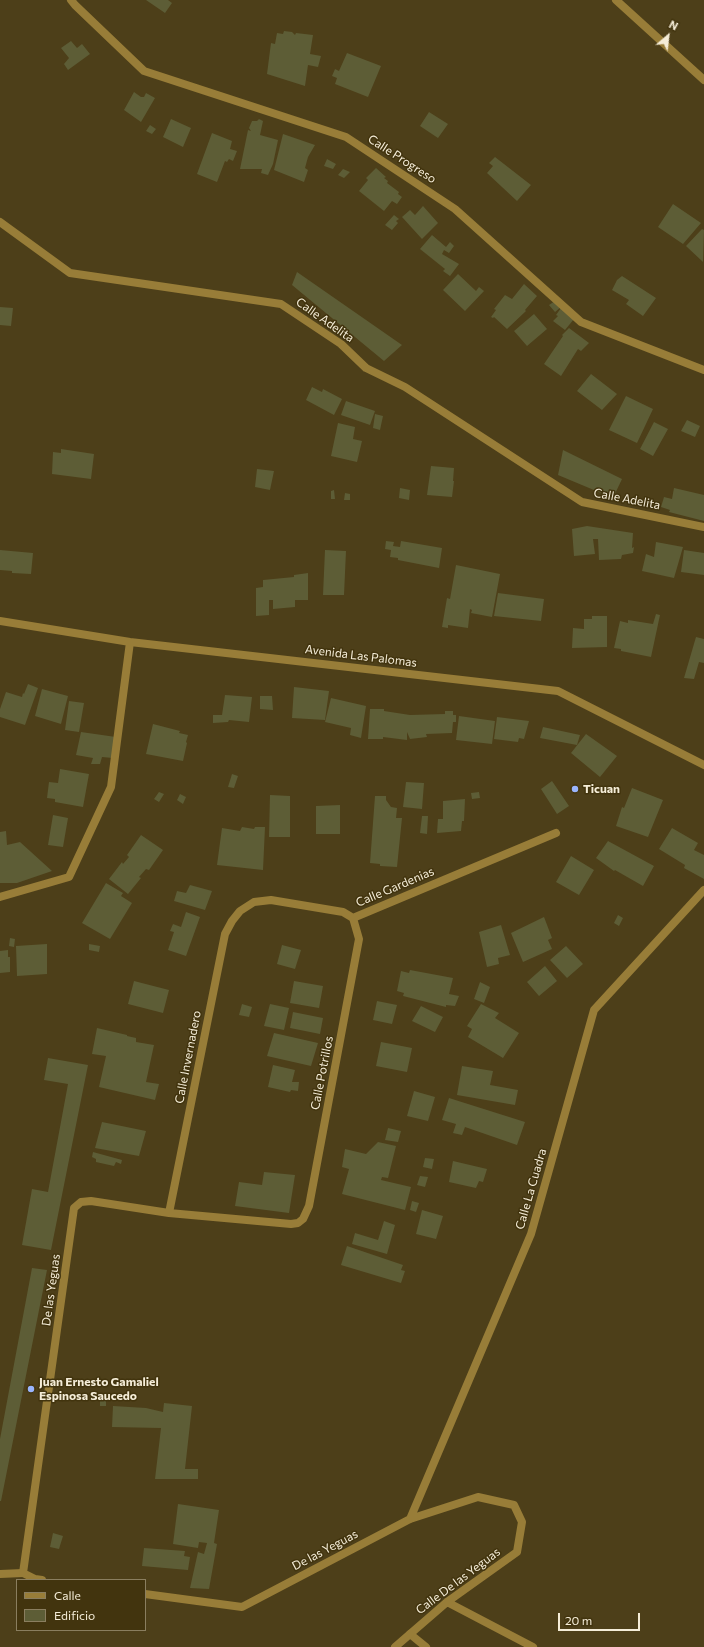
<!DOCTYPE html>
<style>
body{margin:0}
#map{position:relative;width:704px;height:1647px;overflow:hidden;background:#4d3f19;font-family:Commissioner,sans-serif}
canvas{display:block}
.legend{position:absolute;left:16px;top:1579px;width:130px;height:52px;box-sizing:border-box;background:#42340e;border:1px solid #8a7e5f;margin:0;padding:5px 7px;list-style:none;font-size:12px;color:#f5edd8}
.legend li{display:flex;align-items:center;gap:8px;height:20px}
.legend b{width:20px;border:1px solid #8a7e5f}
.north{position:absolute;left:648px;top:16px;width:40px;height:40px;-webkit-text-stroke:3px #42340e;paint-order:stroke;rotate:28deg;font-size:11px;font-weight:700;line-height:16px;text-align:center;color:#f5edd8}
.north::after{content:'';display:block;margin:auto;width:14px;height:18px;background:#f5edd8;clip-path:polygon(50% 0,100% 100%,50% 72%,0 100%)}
.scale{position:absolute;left:558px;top:1613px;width:82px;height:18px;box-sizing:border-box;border:2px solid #f5edd8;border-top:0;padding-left:5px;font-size:12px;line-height:14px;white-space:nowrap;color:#f5edd8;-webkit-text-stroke:3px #42340e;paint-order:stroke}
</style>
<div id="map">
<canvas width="704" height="1647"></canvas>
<ul class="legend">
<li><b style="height:5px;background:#987d38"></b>Calle</li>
<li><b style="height:11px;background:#5d5d36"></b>Edificio</li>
</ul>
<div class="north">N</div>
<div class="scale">20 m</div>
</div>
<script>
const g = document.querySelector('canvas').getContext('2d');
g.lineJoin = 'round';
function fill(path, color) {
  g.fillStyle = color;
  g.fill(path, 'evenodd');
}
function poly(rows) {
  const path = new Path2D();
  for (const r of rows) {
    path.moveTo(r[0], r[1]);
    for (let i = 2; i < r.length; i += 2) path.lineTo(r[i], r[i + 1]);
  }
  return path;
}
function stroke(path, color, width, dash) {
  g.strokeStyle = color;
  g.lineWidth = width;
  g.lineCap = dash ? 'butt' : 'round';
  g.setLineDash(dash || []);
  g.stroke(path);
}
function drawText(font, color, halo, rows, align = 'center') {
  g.font = font + ' Commissioner,sans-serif';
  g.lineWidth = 3;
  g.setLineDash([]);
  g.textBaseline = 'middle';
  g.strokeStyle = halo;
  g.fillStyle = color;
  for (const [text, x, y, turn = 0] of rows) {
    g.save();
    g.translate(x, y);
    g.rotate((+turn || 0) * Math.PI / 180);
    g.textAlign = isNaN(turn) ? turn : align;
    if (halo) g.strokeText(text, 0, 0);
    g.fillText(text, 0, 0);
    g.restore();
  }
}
fill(poly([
 [146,0,168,0,172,3,165,13],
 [284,31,292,32,295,35,296,33,313,35,310,54,321,56,318,67,308,65,305,86,267,74,271,43,275,44,277,33,283,34],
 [71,41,77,48,82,44,90,54,68,70,64,64,69,58,61,48],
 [347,53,381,66,368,97,335,84,337,78,332,76,335,69,339,71],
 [134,92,141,97,144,97,146,93,155,98,141,122,124,110],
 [429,112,448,124,438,138,420,126],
 [171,119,191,128,183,147,163,137],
 [259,119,263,121,260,135,278,140,273,164,268,175,261,173,262,169,240,169,248,130,251,131,249,128,252,121,257,121],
 [150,125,156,129,152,134,146,131],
 [212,133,232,141,230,149,237,151,233,161,229,159,227,162,225,161,217,182,197,174],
 [283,134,315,145,308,157,305,168,308,170,304,182,274,170],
 [495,157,531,185,517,201,487,173,493,166,489,163],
 [327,159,336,164,333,169,324,166],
 [376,168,386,177,384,178,388,181,387,183,399,192,398,194,402,197,397,204,392,201,384,211,359,191,368,180,366,178],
 [343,169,350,172,344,178,338,175],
 [673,204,701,223,683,244,658,227],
 [423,206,438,223,422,239,402,217,410,210,415,215],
 [394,215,399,219,396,221,398,223,392,230,385,225],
 [702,229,704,230,703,262,686,246],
 [432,235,446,247,450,242,454,246,449,253,444,250,442,254,459,264,450,276,443,271,445,269,420,249],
 [297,272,402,345,384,361,292,285],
 [458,274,476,291,479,287,484,291,465,311,443,290],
 [622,276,656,298,643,316,626,304,629,300,612,290,617,280],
 [524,284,537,296,525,310,526,311,507,329,494,317,493,318,491,317,496,310,494,309,505,295,512,299],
 [555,301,561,307,555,312,549,305],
 [0,307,13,308,11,326,0,325],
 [561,308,574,319,565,330,553,321,558,316,556,315],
 [534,314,547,329,527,346,514,331],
 [569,328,589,343,581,351,578,349,561,376,544,364,563,336,562,335],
 [591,374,617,394,602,410,577,391],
 [312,387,322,392,323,389,342,399,334,415,306,400],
 [626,396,653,409,637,443,609,430],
 [346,401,375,411,370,425,341,415],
 [375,414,383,416,380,430,373,428],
 [687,420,700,426,695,437,681,431],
 [654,422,668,429,653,456,640,449],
 [338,423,355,427,353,439,362,441,357,462,331,456],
 [61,449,94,454,91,479,52,474,53,452,61,453],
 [563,450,622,479,613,498,558,475],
 [431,466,454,468,453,481,454,481,452,497,427,495],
 [257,469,274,471,270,490,255,487],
 [400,488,410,490,409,500,399,498],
 [674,488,704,495,704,521,669,512,670,510,661,507,664,497,672,499],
 [334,490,335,499,331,499,331,491],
 [345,493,350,494,350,500,344,500],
 [587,526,633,533,632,548,634,547,633,553,622,555,621,559,599,560,598,539,593,539,595,554,574,556,572,529],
 [386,541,394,542,393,546,400,547,401,541,442,548,439,568,398,560,398,558,390,557,391,550,385,549],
 [656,542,683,547,674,578,642,571,646,554,654,557],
 [0,550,33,553,31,574,12,573,12,571,0,570],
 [325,550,346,551,344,595,323,595],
 [684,550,704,553,704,575,681,572],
 [456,565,500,574,492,617,471,613,472,610,470,609,468,628,448,625,448,628,442,627,447,598,450,599],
 [308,573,308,600,295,600,295,607,273,609,273,600,269,600,269,615,256,616,256,588,263,587,263,580,294,577,294,575],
 [498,593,544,599,541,621,494,616],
 [656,614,660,615,651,657,621,651,621,649,614,648,620,621,628,623,628,620,653,624],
 [592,616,607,616,607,647,572,648,573,628,584,629,584,619,592,619],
 [696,637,704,639,704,663,699,662,694,679,684,678],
 [28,684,38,688,25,725,0,717,0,709,6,692,22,697,23,693,24,694],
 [294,687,329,691,325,720,292,718],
 [42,689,68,696,61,724,35,716],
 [225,695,252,697,249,722,229,720,228,722,213,723,213,715,222,715],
 [260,696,272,696,273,710,260,709],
 [331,698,366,706,361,738,350,735,351,728,325,722],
 [69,701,84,703,79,732,65,730],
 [370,709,384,709,384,711,410,715,445,714,445,711,453,711,453,715,456,715,456,722,453,722,452,733,426,734,427,737,410,739,407,732,407,740,383,737,383,739,368,739],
 [459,716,495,721,492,744,456,740],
 [497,717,529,721,524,739,519,738,518,742,494,739],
 [153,724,180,731,179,733,188,735,186,742,187,743,183,761,146,754],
 [543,727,580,735,577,745,540,738],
 [81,732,116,737,113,758,102,757,100,764,91,764,93,758,76,755],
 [586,734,617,756,600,777,571,753],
 [60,769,89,774,83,807,55,802,55,799,47,798,49,782,58,783],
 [232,774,238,776,234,788,228,787],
 [552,781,569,806,557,814,541,789],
 [406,782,424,783,422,809,403,807],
 [632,788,663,800,648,837,616,826,622,807,624,808],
 [159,792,164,794,159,802,154,799],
 [479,792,480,798,472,799,471,793],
 [180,794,186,797,183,804,177,800],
 [270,795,290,796,290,837,269,837],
 [375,796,386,796,386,800,391,807,397,808,396,818,402,818,397,867,380,866,380,864,370,863],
 [465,799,464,821,462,821,461,831,437,833,438,819,443,819,443,801],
 [340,805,340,834,316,834,316,806],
 [53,815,68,818,63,847,48,845],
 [422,816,428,816,427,834,420,833],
 [242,827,254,829,255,827,265,827,263,870,217,865,222,828,240,831],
 [672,828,698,843,694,850,704,855,704,879,684,868,685,865,659,849],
 [6,831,7,845,20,842,52,871,17,883,0,883,0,832],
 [141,835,163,850,149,870,146,869,139,877,141,878,128,894,109,879,122,862,123,864,129,857,127,855],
 [608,841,654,866,643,886,615,870,614,871,596,858],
 [571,856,594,870,579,895,556,882],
 [106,883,123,893,121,896,132,903,110,939,82,923],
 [190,885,212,891,205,910,174,901,177,891,186,893],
 [186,912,200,917,186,956,168,950,174,932,170,931,173,924,181,927],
 [618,915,623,918,619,926,614,923],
 [544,917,552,938,548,940,552,949,523,962,511,933],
 [501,925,510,955,498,958,499,964,487,967,479,932],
 [10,938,15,939,14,947,9,946],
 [47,944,47,974,17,976,16,946],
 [89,944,100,946,99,952,89,950],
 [282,945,301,950,295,969,277,964],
 [566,946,583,964,567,978,550,960],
 [8,950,8,957,10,957,10,972,0,973,0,951],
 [545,966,557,981,539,996,527,982],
 [410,970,453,978,449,994,459,996,455,1006,446,1005,446,1007,403,996,404,993,397,991,401,971,409,973],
 [134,981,169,990,163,1013,128,1004],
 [294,981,323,986,319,1008,290,1003],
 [480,982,490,987,484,1003,474,999],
 [377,1001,397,1005,392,1024,373,1020],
 [242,1004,252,1007,249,1017,239,1015],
 [270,1004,289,1008,284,1030,264,1026],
 [481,1004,499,1013,495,1018,519,1033,503,1058,468,1037,472,1029,467,1026],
 [421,1006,443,1017,435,1032,412,1021],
 [293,1012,323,1018,320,1034,290,1028],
 [97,1028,127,1035,127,1036,136,1038,136,1042,154,1045,146,1082,159,1084,155,1100,99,1087,106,1056,92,1054],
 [274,1033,318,1043,311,1066,267,1056],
 [381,1042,412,1048,407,1072,376,1066],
 [48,1058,88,1065,51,1250,22,1245,32,1189,48,1192,68,1084,44,1080],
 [273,1065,295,1070,292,1082,299,1082,298,1091,291,1090,290,1092,268,1087],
 [462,1066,493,1071,490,1085,518,1090,515,1105,457,1095],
 [414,1091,435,1097,428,1121,407,1116],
 [449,1098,525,1122,517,1145,465,1127,462,1135,453,1133,456,1124,442,1120],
 [102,1122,146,1131,139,1156,95,1148],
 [388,1128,401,1131,398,1142,385,1140],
 [378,1142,396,1146,388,1178,382,1177,381,1180,411,1187,405,1210,342,1194,349,1169,342,1167,345,1149,366,1154],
 [93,1152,122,1160,121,1164,116,1162,114,1166,96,1162,96,1159,92,1157],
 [425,1158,434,1159,432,1169,423,1167],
 [453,1161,487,1169,483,1182,479,1181,476,1188,449,1182],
 [264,1172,295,1175,289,1213,235,1206,239,1182,262,1185],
 [420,1176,428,1177,425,1187,417,1185],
 [412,1201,419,1203,416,1212,410,1210],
 [422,1210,443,1216,436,1239,416,1234],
 [384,1221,395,1225,387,1254,352,1244,355,1233,378,1240],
 [347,1246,403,1265,401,1270,405,1271,401,1283,341,1265],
 [32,1268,47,1270,1,1501,0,1501,0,1439],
 [100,1401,106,1401,106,1406,100,1406],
 [164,1403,192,1406,185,1469,198,1469,198,1479,155,1479,161,1428,112,1427,113,1406,146,1408,163,1412],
 [178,1504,219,1510,214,1543,217,1544,209,1589,190,1588,198,1552,204,1554,207,1543,199,1542,198,1548,173,1544],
 [53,1533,63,1536,59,1549,50,1547],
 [144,1548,185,1551,184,1556,190,1557,188,1570,142,1566]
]), '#5d5d36');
stroke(poly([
 [0,1574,23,1573],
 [410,1634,426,1647]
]), '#987d38', 8);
stroke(poly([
 [71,0,75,5,144,71,346,137,455,209,581,322,704,370],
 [616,0,704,80],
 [0,222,70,273,281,304,341,344,366,368,405,387,582,502,704,527],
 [0,621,130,642,558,691,704,765],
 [0,897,69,877,111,787,130,642],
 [353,918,556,833],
 [169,1213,225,934,232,921,240,911,254,902,271,900,343,912,353,918],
 [410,1519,531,1234,594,1010,704,890],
 [42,1580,35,1579,23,1573,74,1208,81,1202,91,1201,169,1213,291,1224,298,1223,303,1219,309,1206,359,939,353,918],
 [145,1594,242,1607,410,1519,478,1497,514,1505,522,1522,517,1552,447,1602,395,1647],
 [447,1602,533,1647]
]), '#987d38', 8);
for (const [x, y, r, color] of [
 [575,789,4,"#9ab5fd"],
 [31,1389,4,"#9ab5fd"]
]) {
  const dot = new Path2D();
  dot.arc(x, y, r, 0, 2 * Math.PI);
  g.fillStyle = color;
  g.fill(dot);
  stroke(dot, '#42340e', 1.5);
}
drawText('12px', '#f5edd8', '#42340e', [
 ["Calle Progreso",402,159,33],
 ["Calle Adelita",325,320,35],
 ["Calle Adelita",627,499,11],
 ["Avenida Las Palomas",361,656,7],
 ["Calle Gardenias",395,887,-23],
 ["Calle Invernadero",188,1057,-79],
 ["Calle Potrillos",322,1073,-79],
 ["Calle La Cuadra",531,1189,-74],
 ["De las Yeguas",51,1290,-82],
 ["De las Yeguas",325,1550,-28],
 ["Calle De las Yeguas",458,1581,-37]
]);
drawText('bold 12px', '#f5edd8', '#42340e', [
 ["Ticuan",583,789],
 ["Juan Ernesto Gamaliel",39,1382],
 ["Espinosa Saucedo",39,1396]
], 'left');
</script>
